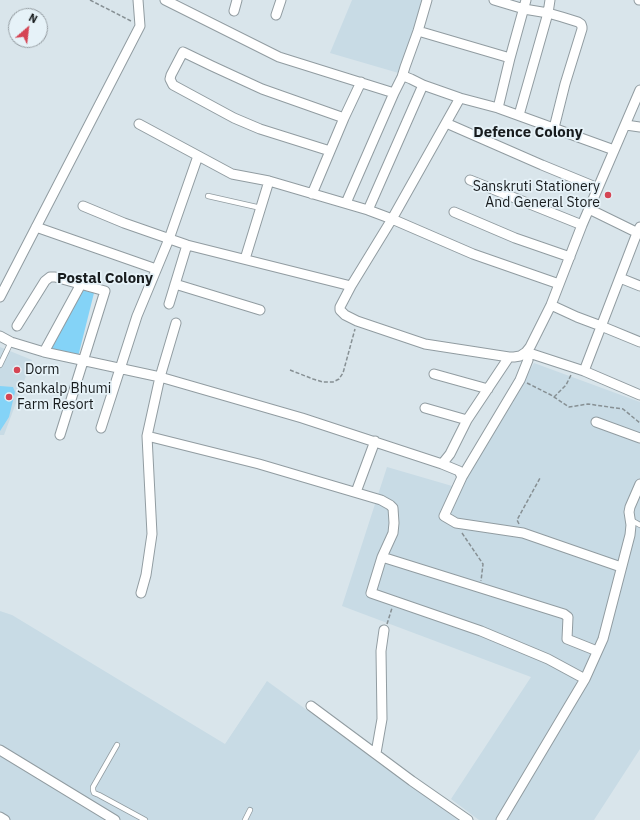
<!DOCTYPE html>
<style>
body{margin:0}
#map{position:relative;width:640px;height:820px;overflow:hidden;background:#d9e5eb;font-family:"IBM Plex Sans",sans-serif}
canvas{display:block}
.north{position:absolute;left:8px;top:8px;width:40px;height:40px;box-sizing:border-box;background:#e6f2f8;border:1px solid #949ca1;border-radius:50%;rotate:28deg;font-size:11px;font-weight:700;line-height:16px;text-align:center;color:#181c1e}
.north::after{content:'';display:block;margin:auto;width:14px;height:18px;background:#d54554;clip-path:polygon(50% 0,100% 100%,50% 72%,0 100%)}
</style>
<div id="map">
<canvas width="640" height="820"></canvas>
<div class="north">N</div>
</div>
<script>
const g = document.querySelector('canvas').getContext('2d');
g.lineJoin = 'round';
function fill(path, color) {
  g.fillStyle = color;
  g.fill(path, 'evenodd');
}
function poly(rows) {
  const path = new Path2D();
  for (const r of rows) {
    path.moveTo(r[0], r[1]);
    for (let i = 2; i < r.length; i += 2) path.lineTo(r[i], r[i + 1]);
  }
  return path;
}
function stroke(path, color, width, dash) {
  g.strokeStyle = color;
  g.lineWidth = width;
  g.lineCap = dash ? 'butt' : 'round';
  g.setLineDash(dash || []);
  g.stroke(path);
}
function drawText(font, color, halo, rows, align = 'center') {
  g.font = font + ' "IBM Plex Sans",sans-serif';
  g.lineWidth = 3.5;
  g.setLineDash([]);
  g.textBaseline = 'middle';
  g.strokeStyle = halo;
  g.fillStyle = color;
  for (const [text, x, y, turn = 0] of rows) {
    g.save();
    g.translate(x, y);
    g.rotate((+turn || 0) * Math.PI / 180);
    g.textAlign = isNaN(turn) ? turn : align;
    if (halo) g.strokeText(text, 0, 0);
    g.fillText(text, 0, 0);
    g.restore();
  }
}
fill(poly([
 [352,0,428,0,402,74,330,53],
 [0,347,32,360,4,435,0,435],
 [534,363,640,402,640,749,594,820,479,820,451,799,531,677,342,606,387,467,459,488],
 [0,611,12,615,225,744,267,681,458,820,0,820]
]), '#c8dbe5');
fill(poly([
 [82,290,94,293,78,357,49,349],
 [0,386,13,387,15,392,9,417,0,431]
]), '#84d3f7');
const lane = poly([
 [208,196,261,208],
 [0,365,11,342],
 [631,520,640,525],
 [117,745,93,787,93,790,94,793,99,795,145,820],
 [245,820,250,810]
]);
const street = poly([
 [165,0,279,57,394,93],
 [494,0,524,9,548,13,562,17,578,22,581,24,582,27,582,29,565,84,554,128],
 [639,0,640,0],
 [234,11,237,0],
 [276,15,281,0],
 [418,31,510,58],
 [402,77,405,67,418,31,427,0],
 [460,98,392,219,351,286,340,307,340,310,345,315,357,321,425,344,509,357],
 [498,108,510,58,526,0],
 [519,115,548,13,550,0],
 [446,123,542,165,598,188],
 [139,124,232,174,269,181,368,210,392,219,473,254,559,284],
 [626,125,640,127],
 [330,151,260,129,234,118,173,85,170,79,171,75,183,52,212,66,262,89,344,118],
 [470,180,582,225],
 [312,194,344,118,361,82],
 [346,203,394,93,402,77,406,77,411,79,423,85,460,98,498,108,614,150],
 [83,206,124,223,187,245,351,286],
 [589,209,640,234],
 [368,210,423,85],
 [454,212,515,238,570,257],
 [36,227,156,269],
 [245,259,269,181],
 [620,278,640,286],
 [175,284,260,310],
 [0,297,140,26,138,0],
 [169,304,187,245],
 [551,305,577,317,601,326,640,342],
 [17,326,45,281,50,277,55,277,105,291,60,435],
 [0,336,11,342,44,352,160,377,302,418,442,464,450,454,467,420,509,357,514,357,520,356,526,352,530,347,551,305,582,225,640,90],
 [44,352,81,284],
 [526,352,584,371,640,395],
 [584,371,637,233,640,227],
 [434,374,488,389],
 [425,408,467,420],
 [596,422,640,438],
 [101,428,137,316,169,239,198,156],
 [147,436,259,464,381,500,390,505,393,508,394,523,393,533,382,557,564,614,568,617,567,639,597,651],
 [442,464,459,471,462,477,444,516,456,523,523,533,621,567],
 [462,477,520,380,528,360,526,352],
 [356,492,375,441],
 [382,557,371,593,481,631,548,659,585,679],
 [141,593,146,575,152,534,147,436,160,377,176,323],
 [311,706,412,781,468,820],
 [0,750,115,820],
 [376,753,382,719,381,651,384,630],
 [0,817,5,820],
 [501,820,585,679,603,639,630,535,631,525,629,512,630,507,640,484]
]);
stroke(lane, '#919ca1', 6);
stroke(street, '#919ca1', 11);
stroke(poly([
 [90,0,131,21],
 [290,370,313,379,323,382,333,382,339,379,343,373,355,329],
 [527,383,551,395,569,407,588,404,623,409,640,423],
 [554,397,566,385,571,375],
 [519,524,517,520,540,478],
 [462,533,483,564,481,581],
 [387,624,392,608]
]), '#879094', 1.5, [4, 2]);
stroke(lane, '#fff', 4.5);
stroke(street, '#fff', 9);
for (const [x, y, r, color] of [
 [608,195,4,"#d54554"],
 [17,370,4,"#d54554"],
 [9,397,4,"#d54554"]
]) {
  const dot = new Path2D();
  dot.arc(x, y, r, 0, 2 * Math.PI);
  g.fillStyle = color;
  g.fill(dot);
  stroke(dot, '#e6f2f8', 1.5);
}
drawText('14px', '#181c1e', '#e6f2f8', [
 ["Sanskruti Stationery",600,187,"right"],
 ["And General Store",600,203,"right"],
 ["Dorm",25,370],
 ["Sankalp Bhumi",17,389],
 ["Farm Resort",17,405]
], 'left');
drawText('bold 15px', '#181c1e', '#e6f2f8', [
 ["Defence Colony",528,133],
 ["Postal Colony",105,279]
]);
</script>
